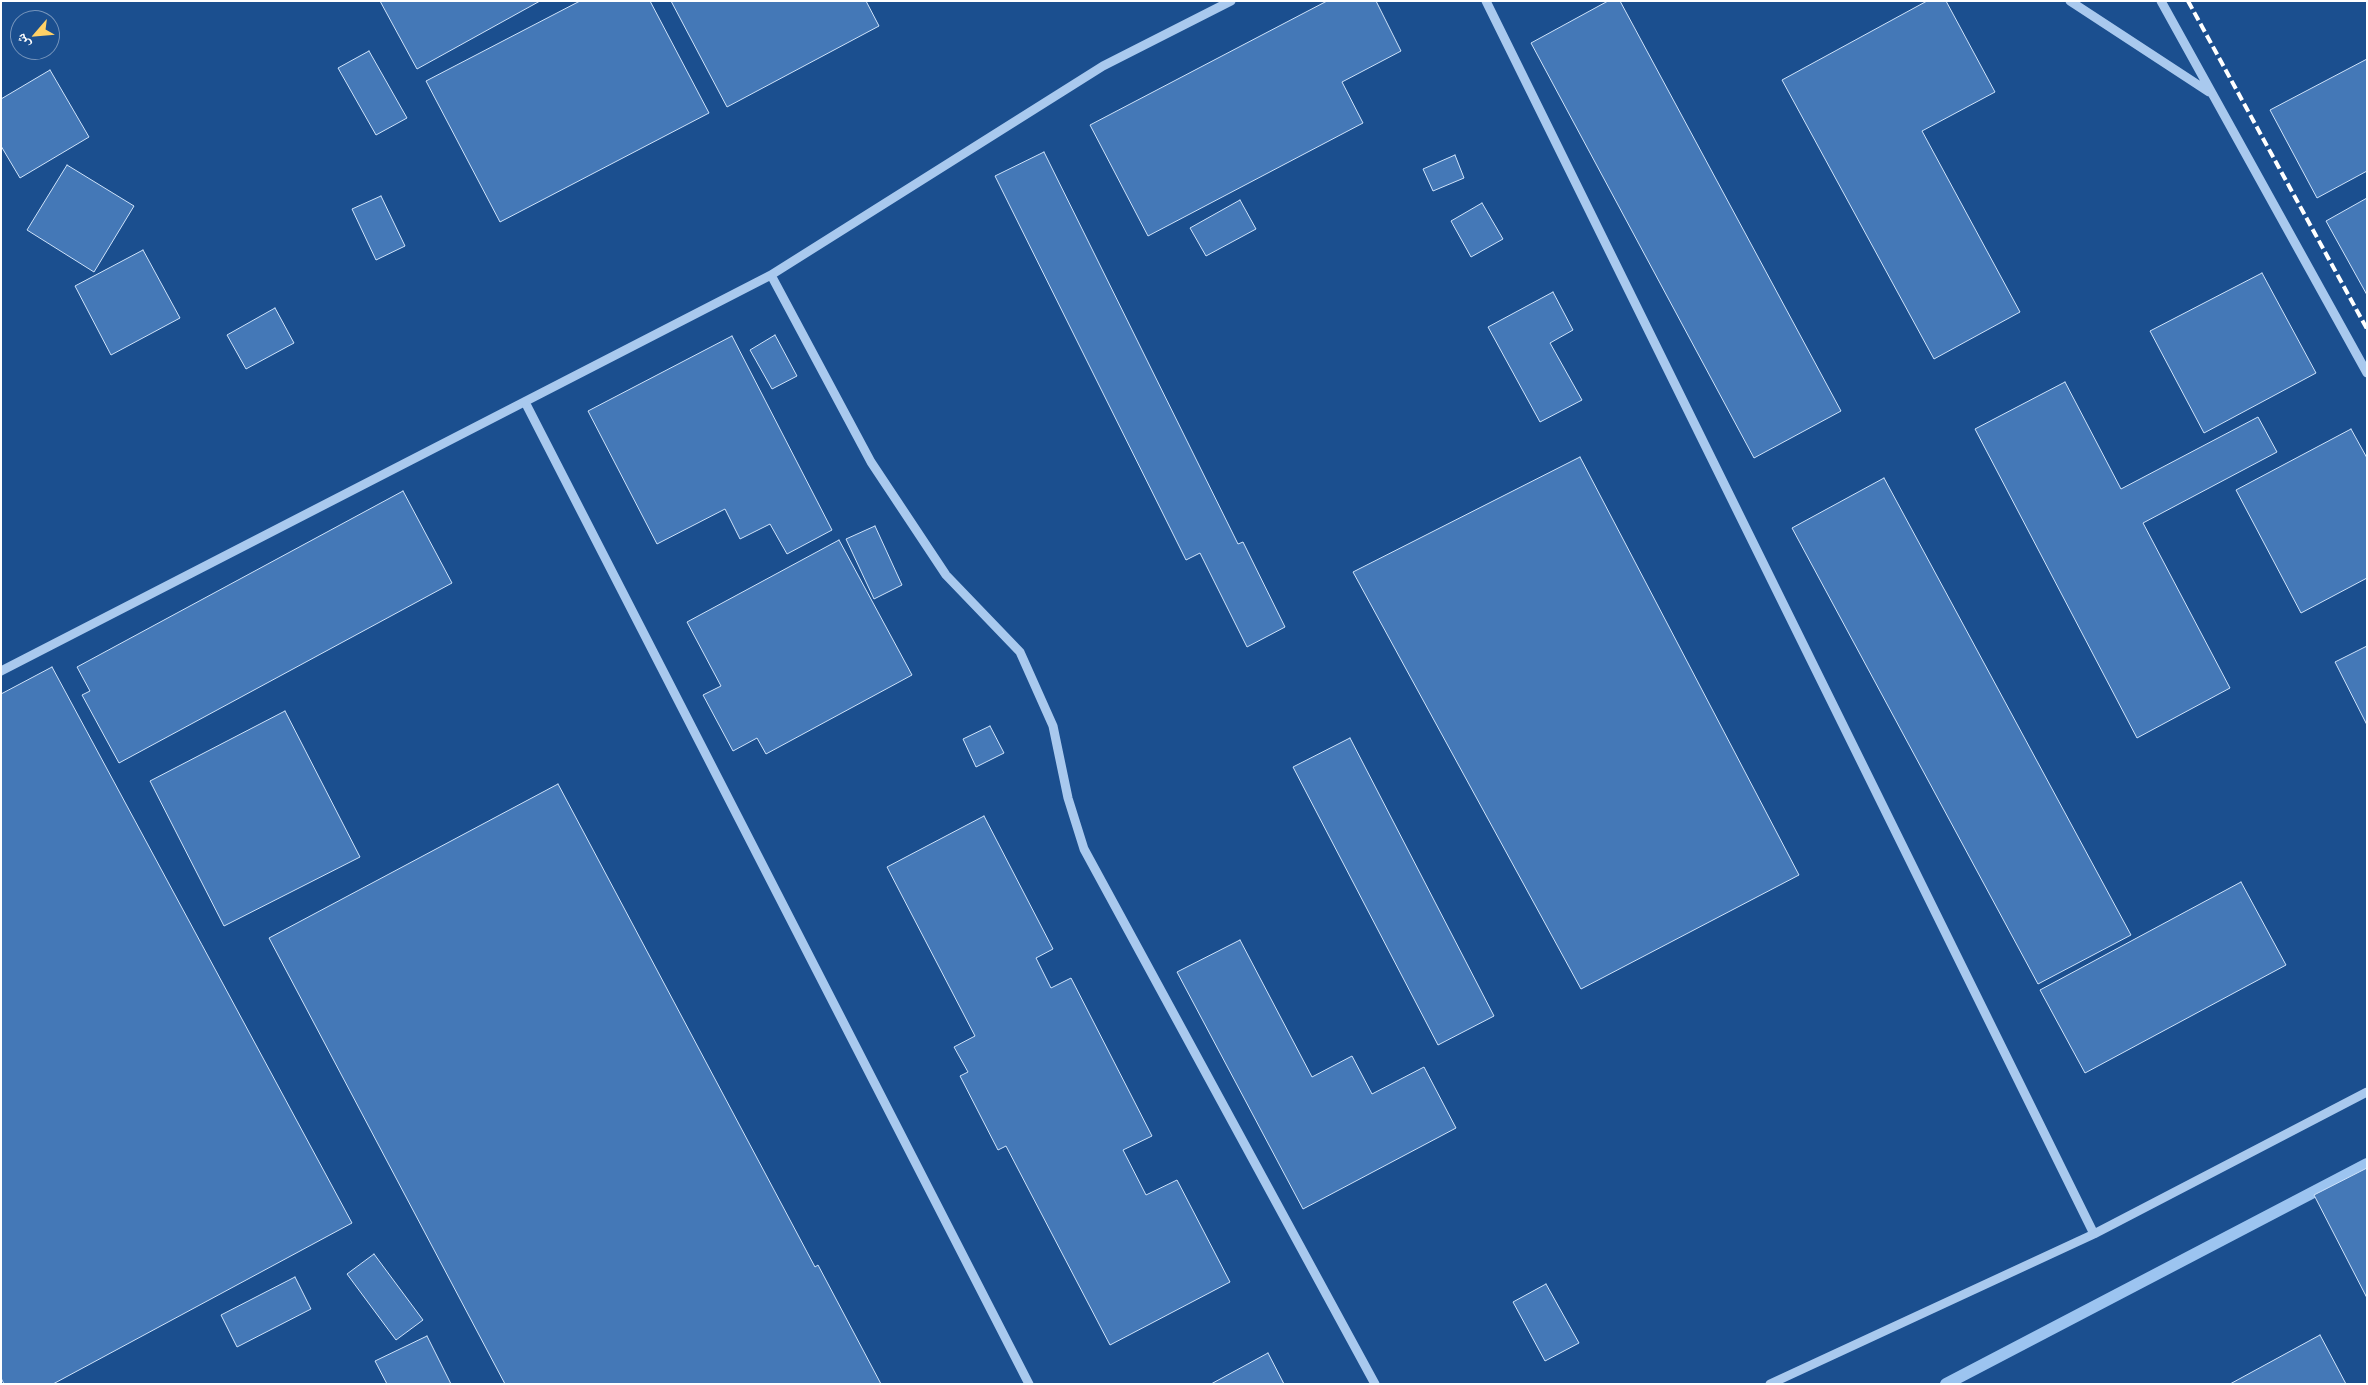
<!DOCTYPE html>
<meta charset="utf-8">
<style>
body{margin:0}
#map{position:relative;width:2368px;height:1385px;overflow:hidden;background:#1b4f8f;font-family:Montserrat,"Noto Naskh Arabic",sans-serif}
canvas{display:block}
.frame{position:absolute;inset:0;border:2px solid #fff;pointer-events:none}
.north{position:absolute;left:10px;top:10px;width:50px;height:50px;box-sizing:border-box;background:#1b4f8f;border:1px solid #7695bc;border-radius:50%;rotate:243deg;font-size:14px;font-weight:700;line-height:20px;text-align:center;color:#fff}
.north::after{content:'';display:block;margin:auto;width:18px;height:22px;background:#ffd166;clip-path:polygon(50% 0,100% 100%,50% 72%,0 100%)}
</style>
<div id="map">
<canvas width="2368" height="1385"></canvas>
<div class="frame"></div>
<div class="north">ش</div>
</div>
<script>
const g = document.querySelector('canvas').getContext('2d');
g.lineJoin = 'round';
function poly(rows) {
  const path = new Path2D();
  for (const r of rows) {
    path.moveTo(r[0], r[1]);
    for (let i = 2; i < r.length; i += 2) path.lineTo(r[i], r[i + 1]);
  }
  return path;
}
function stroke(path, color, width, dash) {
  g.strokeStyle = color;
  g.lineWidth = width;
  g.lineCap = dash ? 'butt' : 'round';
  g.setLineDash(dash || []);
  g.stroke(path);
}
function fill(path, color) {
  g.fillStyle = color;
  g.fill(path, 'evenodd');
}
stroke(poly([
 [1946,1384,2367,1164]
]), '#9cc4f0', 12);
const building = poly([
 [380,1,540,1,417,69,380,1],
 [580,1,650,1,709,113,500,222,426,81,580,1],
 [671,1,866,1,879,26,727,107,671,1],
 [1327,1,1376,1,1401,51,1342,82,1363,123,1148,236,1090,125,1327,1],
 [1608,1,1620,1,1841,411,1754,458,1531,43,1608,1],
 [1927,1,1946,1,1995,92,1922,131,2020,312,1934,359,1782,80,1927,1],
 [369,51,407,118,376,135,338,68,369,51],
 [2367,59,2367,171,2317,198,2270,110,2367,59],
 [50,70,89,137,20,178,1,146,1,99,50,70],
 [1044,152,1238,544,1243,542,1285,627,1247,647,1200,553,1186,560,995,176,1044,152],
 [1455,155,1464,178,1433,191,1423,169,1455,155],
 [67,165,134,206,94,272,27,230,67,165],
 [381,196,405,246,376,260,352,209,381,196],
 [2367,198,2367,295,2326,221,2367,198],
 [1240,200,1256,229,1206,256,1190,228,1240,200],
 [1482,203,1503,239,1471,257,1451,221,1482,203],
 [143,250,180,318,111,355,75,286,143,250],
 [2262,273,2316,373,2204,433,2150,331,2262,273],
 [1553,292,1573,330,1550,343,1582,400,1540,422,1488,327,1553,292],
 [275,308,294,343,246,369,227,335,275,308],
 [775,335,797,376,772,389,750,350,775,335],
 [732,336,832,530,787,554,770,524,740,539,725,509,657,544,588,411,732,336],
 [2065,382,2121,489,2258,417,2277,452,2143,523,2230,688,2137,738,1975,429,2065,382],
 [2351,429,2367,458,2367,578,2301,613,2236,490,2351,429],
 [1580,457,1799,875,1581,989,1353,572,1580,457],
 [1884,478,2131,935,2038,984,1792,528,1884,478],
 [403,491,452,583,119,763,82,695,90,691,77,667,403,491],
 [875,526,902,585,874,599,846,539,875,526],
 [839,540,912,675,766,754,757,738,733,751,703,695,721,686,687,622,839,540],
 [2367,646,2367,725,2335,662,2367,646],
 [52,667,352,1223,53,1384,4,1384,1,1378,1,694,52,667],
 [285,711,360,857,224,926,150,781,285,711],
 [990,726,1004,753,976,767,963,739,990,726],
 [1350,738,1494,1016,1438,1045,1293,767,1350,738],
 [558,784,815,1267,818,1265,881,1384,505,1384,269,938,558,784],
 [984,816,1053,949,1036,958,1051,988,1071,978,1152,1136,1123,1150,1146,1195,1177,1180,1230,1282,1110,1345,1006,1146,998,1150,960,1076,968,1072,954,1047,975,1036,887,867,984,816],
 [2241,882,2286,965,2085,1073,2040,990,2241,882],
 [1240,940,1312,1077,1352,1056,1372,1094,1424,1067,1456,1128,1303,1209,1177,972,1240,940],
 [2367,1168,2367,1298,2314,1195,2367,1168],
 [374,1254,423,1320,396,1340,347,1274,374,1254],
 [295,1277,311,1309,237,1347,221,1315,295,1277],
 [1546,1284,1579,1343,1545,1361,1513,1302,1546,1284],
 [2320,1335,2346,1384,2230,1384,2320,1335],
 [427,1336,451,1384,387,1384,375,1361,427,1336],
 [1268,1353,1284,1384,1211,1384,1268,1353]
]);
fill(building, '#4478b7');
stroke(building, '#cfe3fa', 1);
stroke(poly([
 [1486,1,2094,1234],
 [2070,1,2209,92],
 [2161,1,2367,373],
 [771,275,871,462,946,575,1020,652,1053,726,1068,798,1084,849,1375,1384],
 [525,402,1029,1384],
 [1,671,771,275,1103,66,1231,1],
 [1770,1384,2094,1234,2367,1092]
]), '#a9c9ee', 9);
stroke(poly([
 [2188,1,2367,329]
]), '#fff', 4, [9, 4]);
</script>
